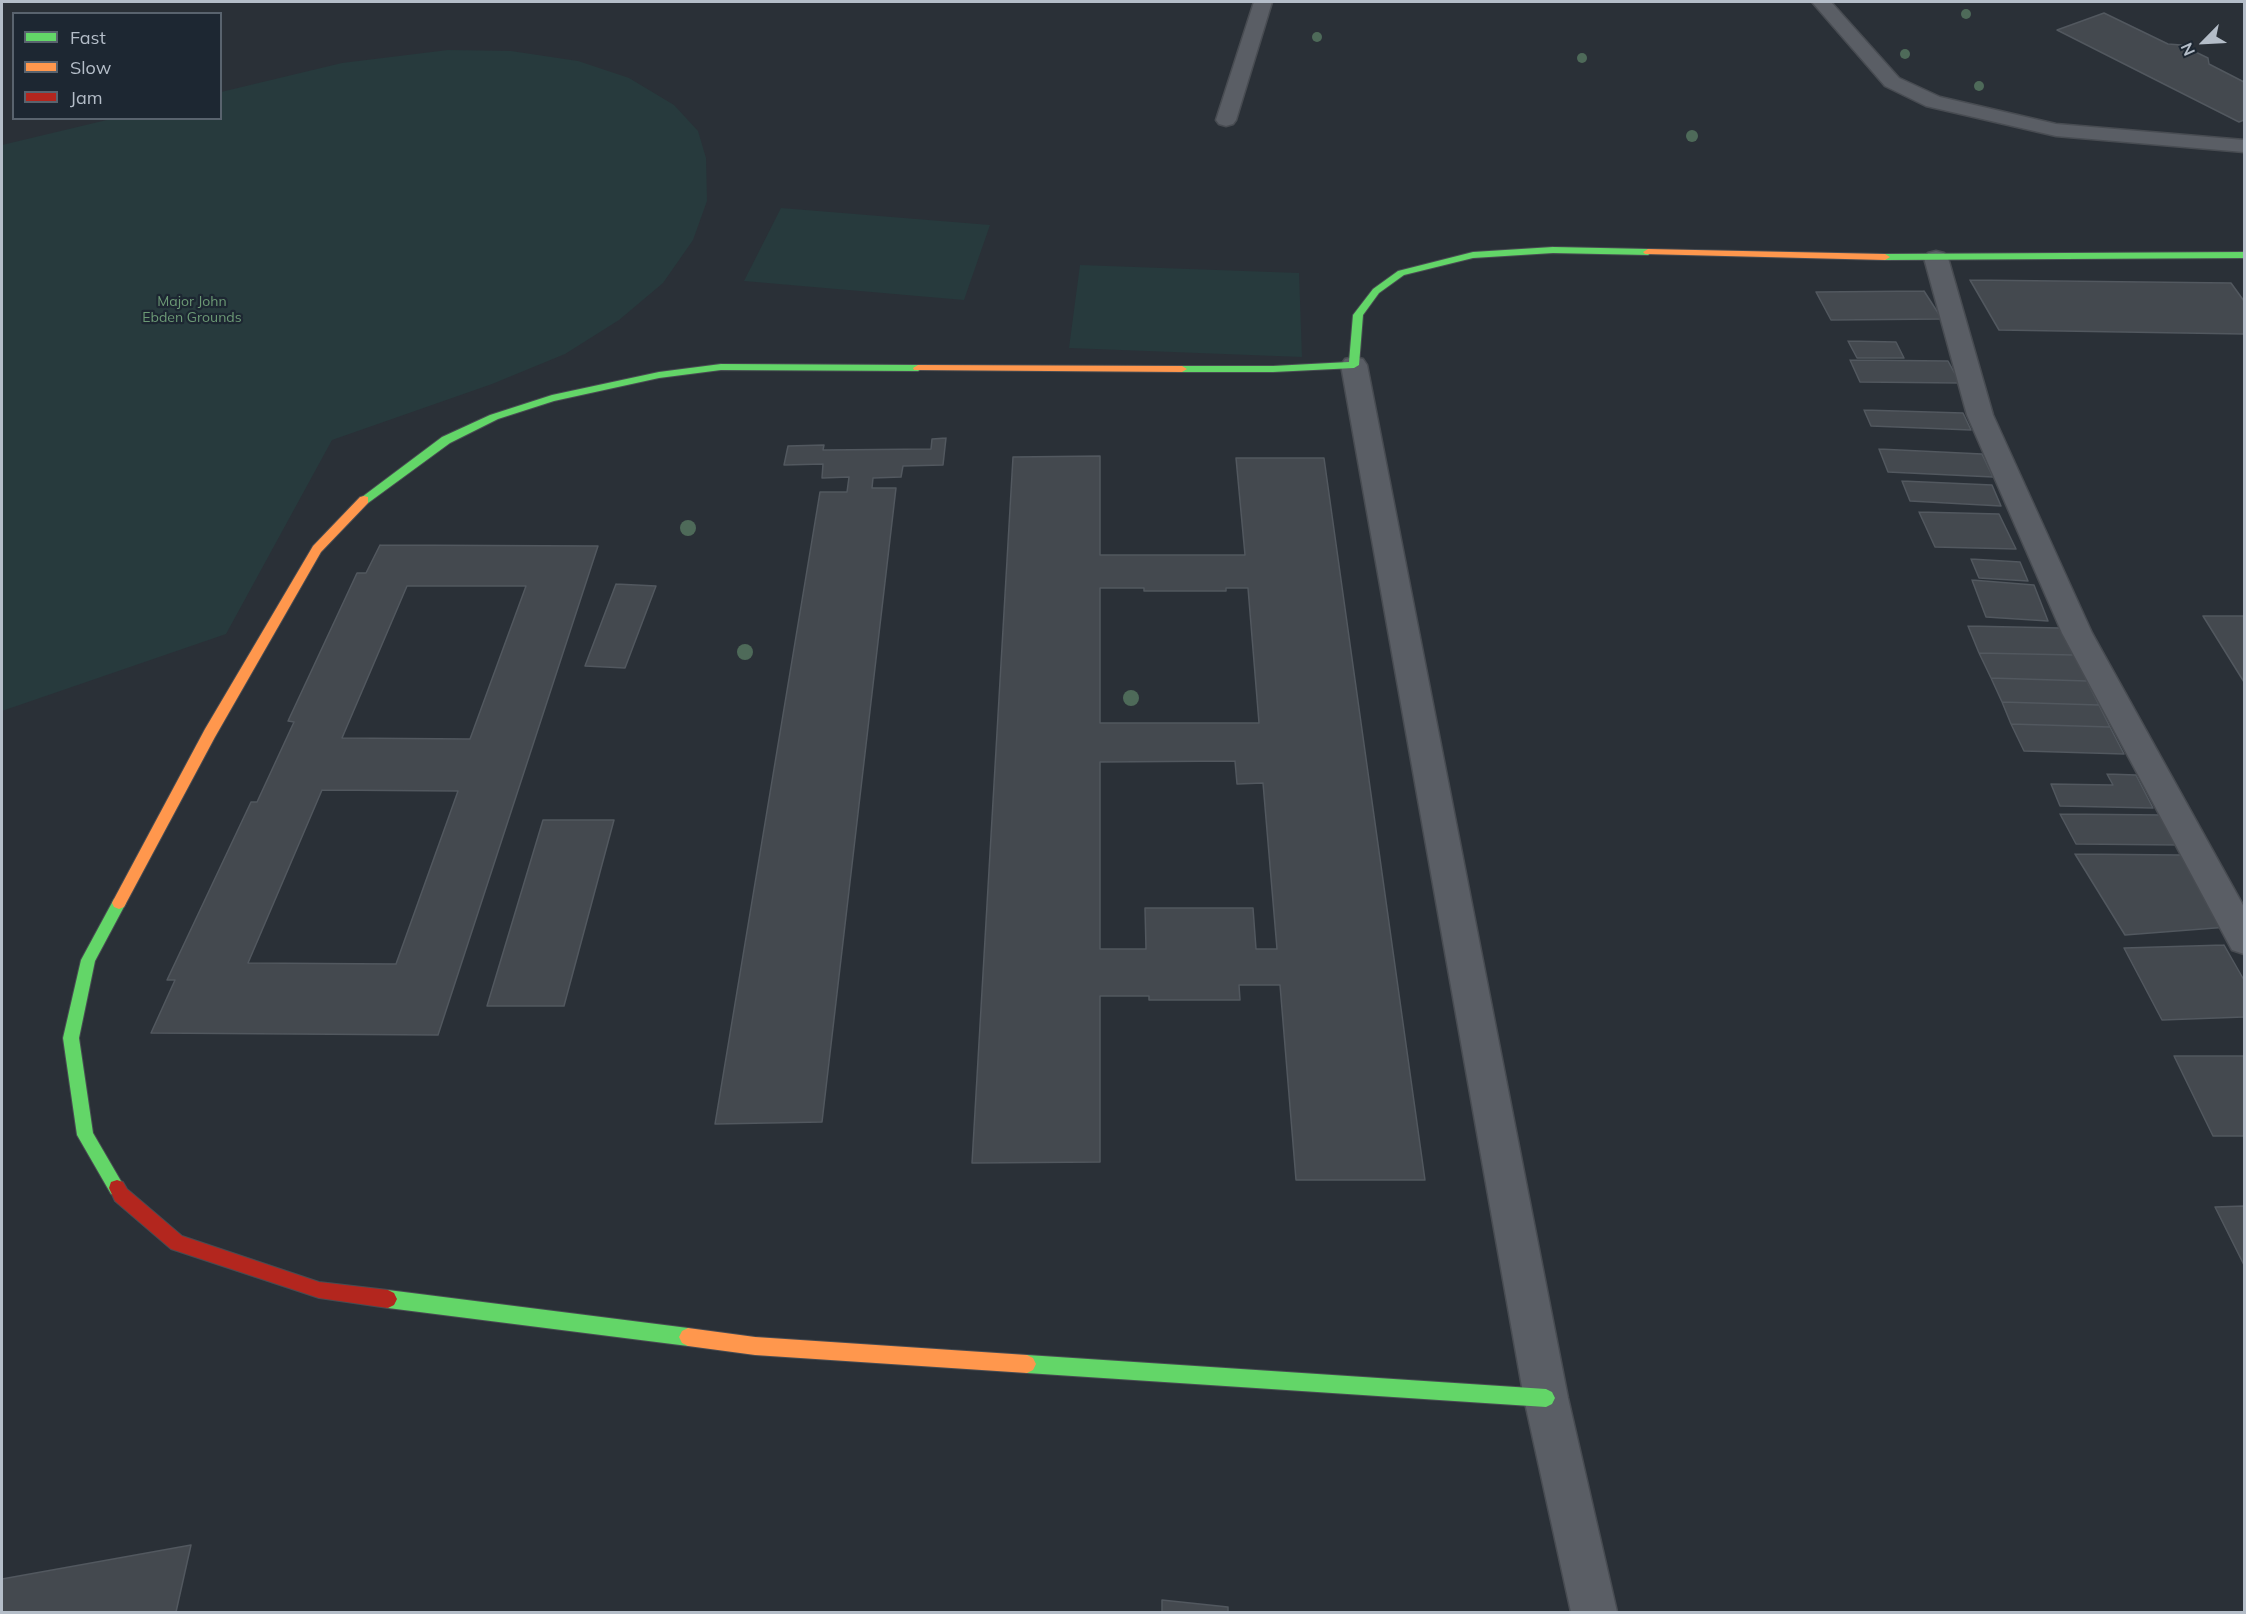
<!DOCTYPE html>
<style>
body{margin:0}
#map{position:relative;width:2246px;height:1614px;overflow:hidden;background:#2a3037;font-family:Mulish,sans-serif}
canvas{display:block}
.frame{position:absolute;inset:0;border:3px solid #b4bdc8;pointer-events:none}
.legend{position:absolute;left:12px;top:12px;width:210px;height:108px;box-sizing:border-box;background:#1d2732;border:2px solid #59636e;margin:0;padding:8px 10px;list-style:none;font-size:18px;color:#b4bdc8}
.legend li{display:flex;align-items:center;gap:12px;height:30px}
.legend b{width:30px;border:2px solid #59636e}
.north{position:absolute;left:2174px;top:12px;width:60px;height:60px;-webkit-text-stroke:4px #1d2732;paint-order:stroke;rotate:246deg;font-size:16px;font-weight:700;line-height:24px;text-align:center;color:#b4bdc8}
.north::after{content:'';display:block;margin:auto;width:21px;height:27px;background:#b4bdc8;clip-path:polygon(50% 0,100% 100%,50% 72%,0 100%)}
</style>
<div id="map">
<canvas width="2246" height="1614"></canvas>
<div class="frame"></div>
<ul class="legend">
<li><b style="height:8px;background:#63d668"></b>Fast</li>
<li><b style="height:8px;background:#ff974d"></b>Slow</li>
<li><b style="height:8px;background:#b3261e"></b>Jam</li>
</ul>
<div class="north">N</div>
</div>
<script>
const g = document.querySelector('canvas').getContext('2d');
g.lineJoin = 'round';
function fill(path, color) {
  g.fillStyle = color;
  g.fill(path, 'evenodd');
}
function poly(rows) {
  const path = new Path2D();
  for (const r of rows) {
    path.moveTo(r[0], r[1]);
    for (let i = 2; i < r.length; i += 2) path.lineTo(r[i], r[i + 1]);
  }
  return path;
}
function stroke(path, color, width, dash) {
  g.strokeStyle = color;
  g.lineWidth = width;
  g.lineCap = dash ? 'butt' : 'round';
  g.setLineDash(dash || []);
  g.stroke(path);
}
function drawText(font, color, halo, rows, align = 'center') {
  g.font = font + ' Mulish,sans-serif';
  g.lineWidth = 4.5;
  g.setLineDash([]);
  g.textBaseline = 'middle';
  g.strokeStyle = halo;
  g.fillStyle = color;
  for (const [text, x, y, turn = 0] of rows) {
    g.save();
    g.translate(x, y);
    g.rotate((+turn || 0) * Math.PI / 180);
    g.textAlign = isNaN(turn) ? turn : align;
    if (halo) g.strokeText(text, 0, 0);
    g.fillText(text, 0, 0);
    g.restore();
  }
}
fill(poly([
 [448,50,511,51,578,61,629,78,674,105,698,131,706,158,707,201,693,240,663,283,619,320,565,354,492,384,332,440,226,634,2,711,2,145,111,119,220,118,221,92,342,63],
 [781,208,990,225,964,300,744,281],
 [1080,265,1299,273,1302,357,1069,348]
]), '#273a3d');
const building = poly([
 [2104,13,2168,44,2181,45,2208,58,2209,64,2244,82,2244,120,2239,122,2057,30,2104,13],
 [1970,280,2231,283,2244,301,2244,334,1999,330,1970,280],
 [1924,291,1942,319,1831,320,1816,292,1924,291],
 [1848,341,1896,342,1904,358,1857,358,1848,341],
 [1850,360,1948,361,1960,383,1860,382,1850,360],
 [1864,410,1963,413,1971,430,1871,426,1864,410],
 [946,438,943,465,903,466,901,477,873,478,872,488,896,488,822,1122,715,1124,820,492,847,492,849,477,822,478,823,464,784,465,788,446,824,445,823,450,931,449,932,439,946,438],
 [1879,449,1982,454,1993,477,1888,472,1879,449],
 [1100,456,1100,555,1245,555,1236,458,1324,458,1425,1180,1296,1180,1280,985,1239,985,1240,1000,1149,1000,1149,996,1100,996,1100,1162,972,1163,1013,457,1100,456],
 [1100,588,1144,588,1144,591,1226,591,1226,588,1248,588,1259,723,1100,723,1100,588],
 [1235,761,1237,784,1263,783,1277,949,1256,949,1253,908,1145,908,1146,949,1100,949,1100,762,1235,761],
 [1902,481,1992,485,2001,506,1910,501,1902,481],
 [1919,512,1999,514,2016,549,1935,547,1919,512],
 [380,545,598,546,438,1035,151,1033,175,980,167,980,251,802,257,802,294,722,288,721,357,573,366,573,380,545],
 [407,586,526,586,470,739,342,738,407,586],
 [322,790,458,791,396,964,248,963,322,790],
 [1971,559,2020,562,2028,581,1979,578,1971,559],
 [1972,580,2034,585,2048,621,1986,617,1972,580],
 [616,584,656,586,625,668,585,666,616,584],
 [2203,616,2244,616,2244,682,2203,616],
 [1968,626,2060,628,2074,655,1979,653,1968,626],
 [1979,653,2074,655,2087,681,1991,678,1979,653],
 [1991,678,2087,681,2099,705,2002,702,1991,678],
 [2002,702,2099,705,2110,727,2011,724,2002,702],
 [2011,724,2110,727,2124,754,2024,751,2011,724],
 [2107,774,2136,775,2153,808,2060,806,2051,784,2113,785,2107,774],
 [2060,814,2165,815,2181,845,2076,844,2060,814],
 [543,820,614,820,564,1006,487,1006,543,820],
 [2075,854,2181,855,2228,927,2125,935,2075,854],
 [2224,945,2244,980,2244,1017,2162,1020,2124,948,2224,945],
 [2174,1056,2244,1056,2244,1136,2213,1136,2174,1056],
 [2244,1206,2244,1265,2215,1207,2244,1206],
 [191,1545,176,1612,2,1612,2,1579,191,1545],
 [1162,1600,1228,1607,1228,1612,1162,1612,1162,1600]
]);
fill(building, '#44494f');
stroke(building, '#52585f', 1.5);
const lane = poly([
 [1254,2,1272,2,1236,120,1233,124,1226,126,1219,124,1216,120,1254,2],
 [1812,2,1831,2,1899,78,1940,97,2056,124,2244,140,2244,152,2056,136,1926,106,1885,86,1812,2]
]);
const street = poly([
 [1936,251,1944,253,1948,258,1993,415,2092,633,2244,907,2244,954,2232,950,2062,633,1967,415,1924,258,1928,253,1936,251],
 [1354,357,1363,359,1367,365,1568,1398,1617,1612,1571,1612,1524,1398,1341,365,1345,359,1354,357]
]);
const fast = poly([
 [1553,247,1648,249,1653,252,1648,255,1553,253,1473,258,1404,275,1379,293,1363,315,1359,365,1354,368,1273,372,1182,372,1177,369,1182,366,1273,366,1349,362,1353,315,1373,289,1398,271,1473,252,1553,247],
 [2244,252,2244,258,1885,260,1880,257,1885,254,2244,252],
 [721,364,918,365,923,368,918,371,721,370,659,378,554,401,498,419,450,443,368,503,360,503,358,500,442,437,490,415,552,395,659,372,721,364],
 [119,897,124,899,126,903,95,961,79,1038,93,1133,125,1188,123,1194,117,1196,111,1194,77,1135,63,1038,81,960,114,899,119,897],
 [388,1290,688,1328,694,1331,697,1337,694,1343,688,1346,388,1308,382,1305,379,1299,382,1293,388,1290],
 [1027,1355,1546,1389,1552,1392,1555,1398,1552,1404,1546,1407,1027,1373,1021,1370,1018,1364,1021,1358,1027,1355]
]);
const slow = poly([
 [1648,249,1885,254,1890,257,1885,260,1645,254,1643,252,1648,249],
 [918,365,1182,366,1187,369,1182,372,914,370,913,368,918,365],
 [364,496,368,497,368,503,321,552,215,737,124,907,119,909,114,907,112,903,114,899,205,729,313,546,360,497,364,496],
 [688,1328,755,1337,1027,1355,1033,1358,1036,1364,1033,1370,1027,1373,755,1355,688,1346,682,1343,679,1337,682,1331,688,1328]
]);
const jam = poly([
 [117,1180,123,1182,127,1189,182,1236,319,1282,388,1290,394,1293,397,1299,394,1305,388,1308,319,1298,171,1249,115,1201,109,1188,111,1182,117,1180]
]);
stroke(lane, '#484c52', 3);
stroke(street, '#484c52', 3);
stroke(fast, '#484c52', 2);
stroke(slow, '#484c52', 2);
stroke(jam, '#484c52', 2);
fill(lane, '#5a5e65');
fill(street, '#5a5e65');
fill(fast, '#63d668');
fill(slow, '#ff974d');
fill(jam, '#b3261e');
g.fillStyle = '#4e6a59';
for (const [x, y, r] of [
 [1966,14,5],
 [1317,37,5],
 [1905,54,5],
 [1582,58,5],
 [1979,86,5],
 [1692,136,6],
 [688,528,8],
 [745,652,8],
 [1131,698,8]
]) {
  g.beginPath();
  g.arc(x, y, r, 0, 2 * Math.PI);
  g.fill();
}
drawText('14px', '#6c9975', '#1d2732', [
 ["Major John",192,302],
 ["Ebden Grounds",192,318]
]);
</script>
